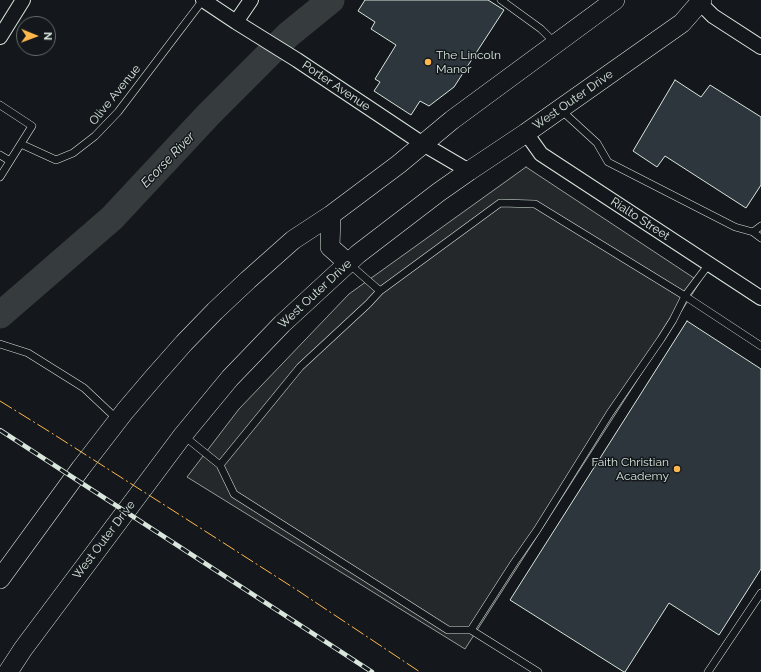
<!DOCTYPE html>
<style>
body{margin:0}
#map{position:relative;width:761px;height:672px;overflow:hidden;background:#14181c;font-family:Raleway,sans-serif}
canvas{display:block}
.north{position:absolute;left:16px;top:16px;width:40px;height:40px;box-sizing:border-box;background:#14181c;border:1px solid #626a69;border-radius:50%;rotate:91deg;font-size:11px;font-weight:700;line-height:16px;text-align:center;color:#d8e6dc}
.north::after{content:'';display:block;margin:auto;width:14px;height:18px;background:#ffb74d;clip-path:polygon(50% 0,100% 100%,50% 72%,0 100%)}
</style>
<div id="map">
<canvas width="761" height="672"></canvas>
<div class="north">N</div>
</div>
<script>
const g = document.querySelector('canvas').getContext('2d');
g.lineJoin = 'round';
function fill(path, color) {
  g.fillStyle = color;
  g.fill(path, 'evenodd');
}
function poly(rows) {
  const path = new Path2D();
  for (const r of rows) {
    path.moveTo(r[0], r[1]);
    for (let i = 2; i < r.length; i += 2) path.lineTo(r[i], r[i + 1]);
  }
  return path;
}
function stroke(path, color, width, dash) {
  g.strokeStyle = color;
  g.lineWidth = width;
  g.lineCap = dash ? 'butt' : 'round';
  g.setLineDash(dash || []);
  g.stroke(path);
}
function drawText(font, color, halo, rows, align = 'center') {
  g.font = font + ' Raleway,sans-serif';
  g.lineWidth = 3;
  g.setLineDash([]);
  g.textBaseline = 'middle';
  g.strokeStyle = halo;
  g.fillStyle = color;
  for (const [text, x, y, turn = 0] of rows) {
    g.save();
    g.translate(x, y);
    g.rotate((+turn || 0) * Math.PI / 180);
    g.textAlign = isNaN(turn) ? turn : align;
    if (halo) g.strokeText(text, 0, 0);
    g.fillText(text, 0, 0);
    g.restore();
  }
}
const parking = poly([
 [526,167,700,282,465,649,187,477,239,409,349,294,526,167]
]);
fill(parking, '#24282b');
stroke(parking, '#939e99', 1);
stroke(poly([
 [0,315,112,218,208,115,288,35,331,0]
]), '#363b3e', 27);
const building = poly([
 [365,0,488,0,504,10,454,87,429,106,420,101,411,115,374,91,380,82,375,79,396,45,371,29,375,22,358,11,365,0],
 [675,80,701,97,710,85,761,117,761,185,746,208,665,156,657,167,633,151,675,80],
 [687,321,761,369,761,569,719,635,669,603,625,672,624,672,510,600,687,321]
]);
fill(building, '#2c363c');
stroke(building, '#d8e6dc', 1);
const lane = poly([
 [501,0,541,29,555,43],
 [0,105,32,126,0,177],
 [561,110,597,143,608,162,735,227,753,232,761,238],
 [21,144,56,160,73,153,95,136,118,112,203,0],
 [0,155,10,161],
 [753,232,761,226],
 [348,263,380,291],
 [709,264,685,296,761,346],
 [0,344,28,353,84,388,118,420],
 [184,436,220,465,300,367,368,304,380,291,500,203,535,204,685,296,673,320,661,339,610,413,537,530,514,563,471,630,448,630,234,494,220,465],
 [471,630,538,672],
 [708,672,761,593]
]);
const street = poly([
 [203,0,236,22,297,60,423,144,469,171],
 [697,0,713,16,761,47],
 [236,22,251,0],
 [0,37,23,0],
 [526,133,541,154,761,298]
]);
const secondary = poly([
 [331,215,330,247,348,263],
 [0,579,81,468,125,411,154,377,184,343,215,311,248,280,293,240,331,215,399,164,452,120,615,0],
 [8,672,23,649,183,435,230,378,282,324,358,254,439,192,469,171,526,133,682,23,702,0]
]);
stroke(lane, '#d8e6dc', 8);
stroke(street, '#d8e6dc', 16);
stroke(secondary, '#d8e6dc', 20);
stroke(lane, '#14181c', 7);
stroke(street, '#14181c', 14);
stroke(secondary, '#14181c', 19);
const rail = poly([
 [0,430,372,672]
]);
stroke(rail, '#d8e6dc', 4.5);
stroke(rail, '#14181c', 3, [9]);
stroke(poly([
 [0,401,50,432,180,515,297,590,420,672]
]), '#ffb74d', 1, [14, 3, 2, 3]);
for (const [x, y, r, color] of [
 [428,62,4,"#ffb74d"],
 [677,469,4,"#ffb74d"]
]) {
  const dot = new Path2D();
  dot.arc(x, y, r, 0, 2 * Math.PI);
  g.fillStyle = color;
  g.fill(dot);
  stroke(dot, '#14181c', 1.5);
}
drawText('12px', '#d8e6dc', '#14181c', [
 ["The Lincoln",436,55],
 ["Manor",436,69],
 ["Faith Christian",669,462,"right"],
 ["Academy",669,476,"right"]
], 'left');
drawText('12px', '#d8e6dc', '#14181c', [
 ["Porter Avenue",336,86,34],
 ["Olive Avenue",115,95,-51],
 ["West Outer Drive",573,100,-35],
 ["Rialto Street",640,219,33],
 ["West Outer Drive",315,294,-43],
 ["West Outer Drive",104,540,-53]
]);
drawText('italic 13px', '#d8e6dc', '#14181c', [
 ["Ecorse River",168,160,-46]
]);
</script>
